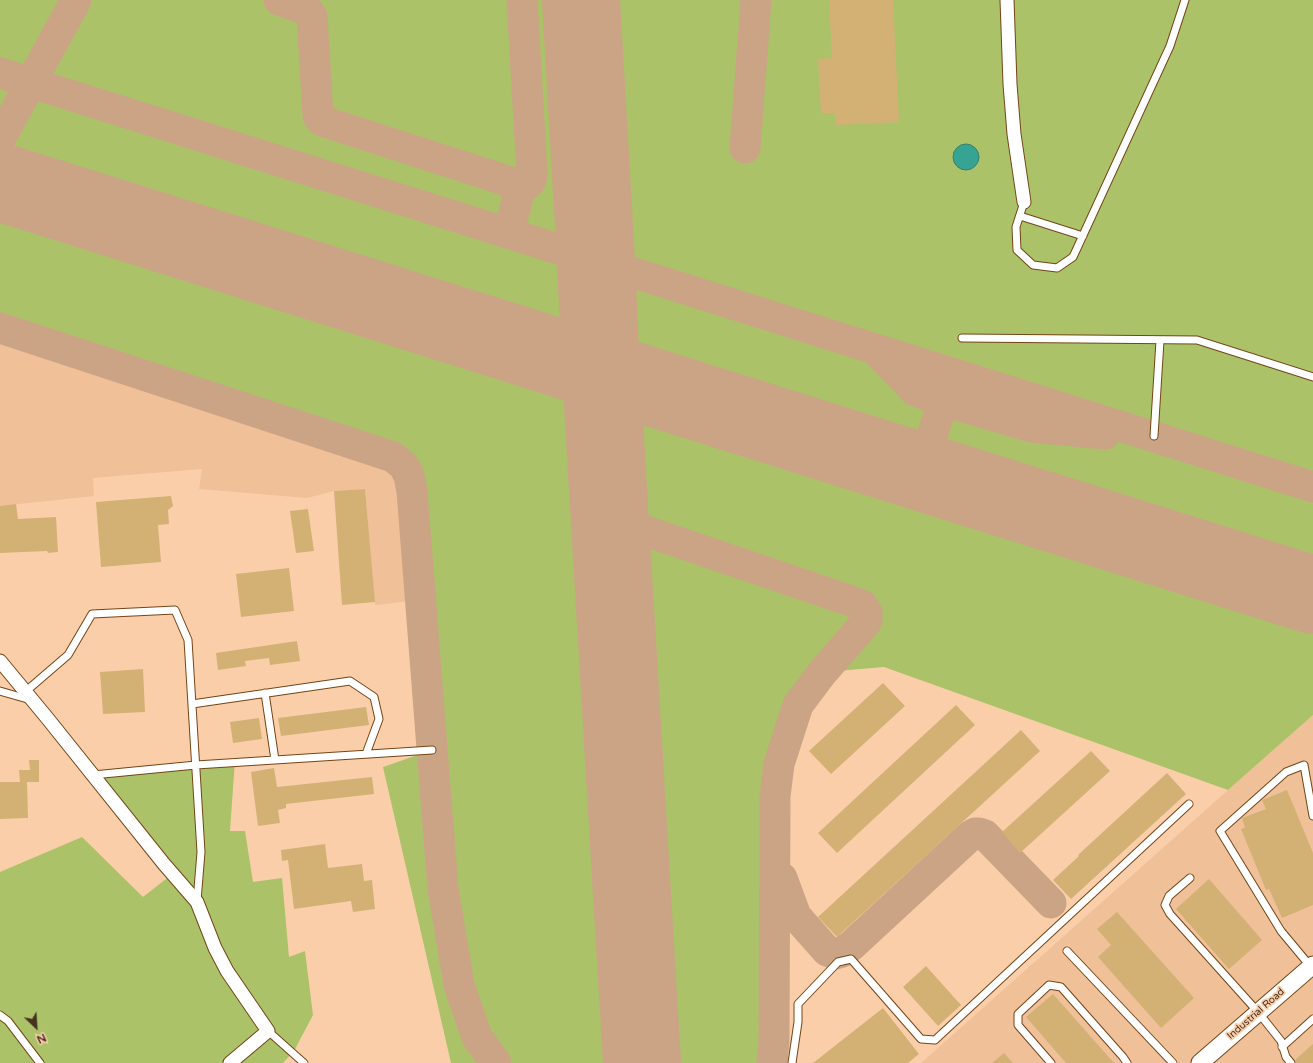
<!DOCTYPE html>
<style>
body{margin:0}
#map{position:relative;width:1313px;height:1063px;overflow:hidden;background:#fbceaa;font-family:"Varela Round",sans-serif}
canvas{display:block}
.north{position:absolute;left:16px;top:1007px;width:40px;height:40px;-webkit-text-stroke:3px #fbceaa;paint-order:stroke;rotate:155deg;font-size:11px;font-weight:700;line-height:16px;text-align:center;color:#47311f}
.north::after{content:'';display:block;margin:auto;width:14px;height:18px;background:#47311f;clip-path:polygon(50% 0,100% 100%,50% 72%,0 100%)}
</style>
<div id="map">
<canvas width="1313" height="1063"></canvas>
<div class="north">N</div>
</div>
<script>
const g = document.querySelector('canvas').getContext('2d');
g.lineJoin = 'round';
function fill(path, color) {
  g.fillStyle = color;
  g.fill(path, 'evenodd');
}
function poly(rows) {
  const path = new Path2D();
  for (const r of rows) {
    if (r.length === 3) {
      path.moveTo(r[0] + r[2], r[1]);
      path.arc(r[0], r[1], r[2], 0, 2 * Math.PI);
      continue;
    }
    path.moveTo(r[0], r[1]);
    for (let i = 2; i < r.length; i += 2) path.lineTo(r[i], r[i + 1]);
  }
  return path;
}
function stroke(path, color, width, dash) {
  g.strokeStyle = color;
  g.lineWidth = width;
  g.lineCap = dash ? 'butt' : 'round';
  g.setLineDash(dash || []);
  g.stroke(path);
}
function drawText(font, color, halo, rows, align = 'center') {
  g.font = font + ' "Varela Round",sans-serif';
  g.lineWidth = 3.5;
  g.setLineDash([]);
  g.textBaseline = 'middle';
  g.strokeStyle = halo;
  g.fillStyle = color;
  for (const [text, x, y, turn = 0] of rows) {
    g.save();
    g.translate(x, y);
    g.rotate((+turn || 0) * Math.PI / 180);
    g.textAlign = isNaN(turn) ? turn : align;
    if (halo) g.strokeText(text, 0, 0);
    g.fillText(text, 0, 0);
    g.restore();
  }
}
fill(poly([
 [0,318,403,450,412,456,418,465,420,478,430,599,375,605,365,489,334,491,307,498,199,489,202,469,93,478,94,496,0,506],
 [1313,715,1313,1063,921,1063,1228,790]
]), '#f0c098');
fill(poly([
 [0,0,1313,0,1313,715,1228,790,884,667,837,671,798,705,779,764,775,796,774,1042,772,1063,451,1063,383,767,432,750,430,599,420,478,418,465,412,456,403,450,0,318],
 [235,760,230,831,245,831,253,882,282,878,289,957,305,951,313,1015,294,1051,283,1063,0,1063,0,872,82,837,143,897,171,875,95,777]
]), '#abc269');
const water = poly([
 [966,157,13]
]);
fill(water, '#36a393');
stroke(water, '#3b8170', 1);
stroke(poly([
 [279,0,305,9,309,12,312,16,318,115,319,118,322,121,517,184,519,188,519,193,511,225,509,228,507,230,501,231],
 [0,73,1313,487],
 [0,139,76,0],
 [745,148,756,0],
 [519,193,522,188,529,183,531,180,532,174,522,0],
 [0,328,393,457,404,466,409,476,412,491,443,889,459,985,477,1037,496,1063],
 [876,350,915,391,943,401,1031,427,1105,434],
 [920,472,950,381],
 [610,519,851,601,862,605,867,613,867,621,822,673,798,705,779,764,775,796,774,1042,772,1063],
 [782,878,796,916,827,951,835,954,842,952,851,946,970,836,975,833,979,833,985,835,1051,903]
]), '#cba485', 31);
stroke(poly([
 [581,0,596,261,601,371,642,1063],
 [0,182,1313,595]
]), '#cba485', 78);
fill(poly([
 [829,0,893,0,899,122,836,125,835,113,821,113,818,59,832,58],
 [365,489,375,602,342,605,334,491],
 [171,496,173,506,168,510,169,524,158,525,161,562,101,567,96,502],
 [16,504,18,519,56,517,58,552,48,553,47,551,0,553,0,506],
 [308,509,314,551,296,553,290,511],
 [289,568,294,611,241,617,236,574],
 [297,641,300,661,270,665,269,658,245,661,246,666,218,670,216,653],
 [143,669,145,712,103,714,100,672],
 [883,683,905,706,831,774,809,751],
 [956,705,975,725,837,853,818,833],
 [366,707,369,725,281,736,278,718],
 [259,718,262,739,233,743,230,722],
 [1021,730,1040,751,837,937,818,917],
 [1091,751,1110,771,1020,853,1002,832],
 [29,760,39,760,39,782,27,782,28,818,0,819,0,782,20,782,19,770,30,770],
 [274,768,277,787,372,777,374,794,286,804,286,808,278,810,280,823,258,826,251,772],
 [1167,773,1186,794,1071,899,1053,880,1079,856,1078,855],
 [1287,790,1313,853,1313,905,1282,918,1269,889,1266,890,1241,829,1245,828,1242,818,1266,809,1262,800],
 [325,844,328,868,362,864,364,881,372,880,375,909,353,912,351,901,294,909,288,860,282,861,281,850],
 [1209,879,1262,940,1229,969,1176,909],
 [1117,912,1194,998,1161,1028,1098,957,1111,945,1097,929],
 [926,966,961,1005,938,1026,903,987],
 [1053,994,1114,1063,1066,1063,1026,1017],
 [883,1008,919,1054,908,1063,813,1063],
 [1313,1044,1313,1063,1296,1063,1295,1060],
 [1004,1053,1013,1063,992,1063]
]), '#d3b175');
const service = poly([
 [1024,202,1016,227,1017,250,1033,265,1057,268,1073,257,1170,46,1185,0],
 [1020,216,1083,236],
 [962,338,1197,340,1313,377],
 [1154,436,1160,341],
 [0,691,31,700],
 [25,692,68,655,92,614,175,610,188,640,201,852,197,901],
 [265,693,275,760],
 [192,704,350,681,374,697,379,719,366,754],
 [93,775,196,765,432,750],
 [1190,878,1169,896,1165,905,1170,914,1258,1012,1281,1041,1286,1057,1291,1063],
 [1067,951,1173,1063],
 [1311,967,1281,931,1220,831,1286,772,1304,765,1313,816],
 [0,1015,8,1021,40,1063],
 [268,1031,304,1063],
 [1282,1047,1313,1019],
 [792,1063,798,1022,798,1004,838,962,851,959,921,1039,935,1040,1189,804],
 [1051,1063,1018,1025,1018,1014,1049,985,1061,987,1123,1057,1127,1063]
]);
const minor = poly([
 [1007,0,1010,84,1014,134,1024,202],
 [0,661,48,719,164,864,197,902,215,948,227,971,268,1031,230,1063]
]);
const tertiary = poly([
 [1200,1063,1313,965]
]);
stroke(service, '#744517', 9);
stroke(minor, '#744517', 15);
stroke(tertiary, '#744517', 19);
stroke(service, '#fff', 7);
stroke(minor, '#fff', 13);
stroke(tertiary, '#fff', 17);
drawText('10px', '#47311f', '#fbceaa', [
 ["Industrial Road",1256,1014,-41]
]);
</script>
